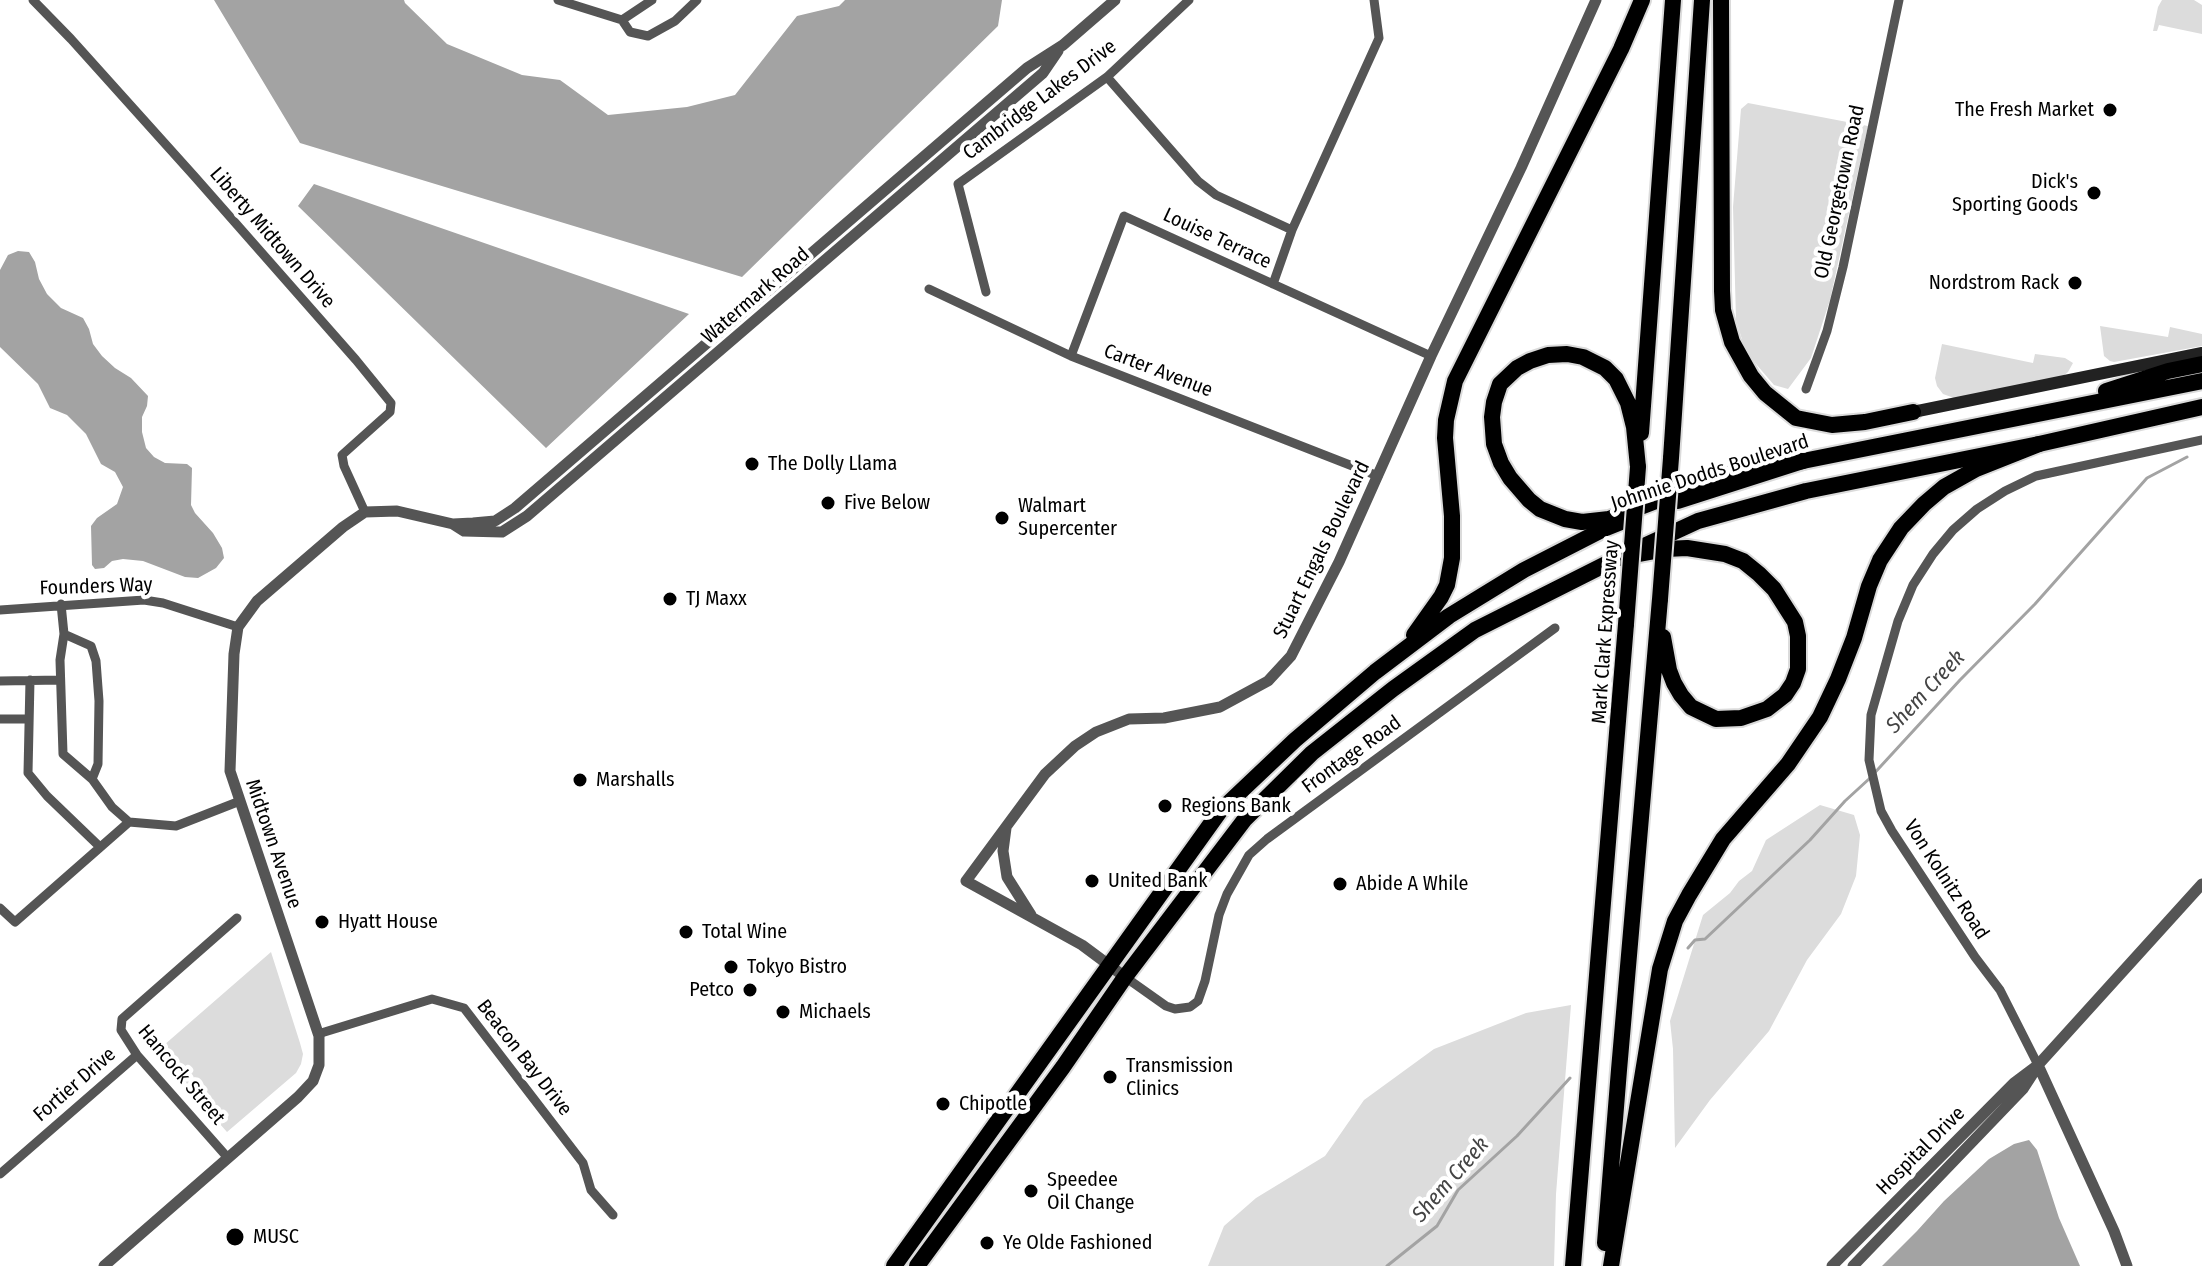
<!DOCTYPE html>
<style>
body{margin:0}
canvas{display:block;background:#fff}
</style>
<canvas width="2202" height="1266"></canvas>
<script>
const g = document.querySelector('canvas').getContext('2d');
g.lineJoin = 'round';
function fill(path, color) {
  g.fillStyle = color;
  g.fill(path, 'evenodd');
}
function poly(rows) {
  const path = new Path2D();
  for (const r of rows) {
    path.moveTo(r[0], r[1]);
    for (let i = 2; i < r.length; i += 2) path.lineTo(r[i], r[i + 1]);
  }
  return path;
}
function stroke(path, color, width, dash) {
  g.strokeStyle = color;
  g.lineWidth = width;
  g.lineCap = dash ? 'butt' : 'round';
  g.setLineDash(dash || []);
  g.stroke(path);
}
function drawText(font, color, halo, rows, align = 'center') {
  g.font = font + ' "Fira Sans Condensed",sans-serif';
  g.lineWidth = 8;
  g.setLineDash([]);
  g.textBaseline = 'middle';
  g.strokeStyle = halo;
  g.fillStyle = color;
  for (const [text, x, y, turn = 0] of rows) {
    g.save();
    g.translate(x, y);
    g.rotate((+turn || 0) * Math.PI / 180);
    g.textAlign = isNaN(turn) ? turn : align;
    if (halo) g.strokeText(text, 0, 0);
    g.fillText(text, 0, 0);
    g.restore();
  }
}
fill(poly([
 [2162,0,2194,0,2202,5,2202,34,2159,25,2157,31,2153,31,2158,7],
 [1748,103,1868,126,1830,300,1811,358,1788,389,1774,385,1756,364,1744,346,1736,320,1733,207,1741,109],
 [2100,326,2168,337,2170,327,2202,334,2202,346,2114,362,2110,361,2104,356],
 [1942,344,2033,363,2035,354,2065,358,2073,363,2068,372,2063,376,1954,398,1943,394,1937,386,1935,378],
 [1820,805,1854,815,1860,835,1856,876,1841,914,1807,960,1769,1031,1710,1100,1675,1148,1673,1049,1670,1021,1703,915,1730,893,1739,881,1752,871,1766,840],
 [271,952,300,1043,303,1054,301,1064,296,1073,227,1132,156,1052],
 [1571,1005,1556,1194,1554,1266,1208,1266,1224,1226,1256,1198,1325,1156,1364,1100,1434,1049,1526,1013]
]), '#dcdcdc');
fill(poly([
 [214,0,404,0,405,3,447,44,522,75,560,80,608,115,687,107,735,95,797,16,839,6,845,0,1002,0,998,26,742,277,300,143],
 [314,184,689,314,546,448,298,206],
 [18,251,29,252,35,262,39,279,47,294,61,308,83,318,89,329,93,344,102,356,115,368,131,378,148,396,147,406,142,417,142,432,146,448,154,457,165,463,187,464,192,468,191,505,195,513,213,533,222,548,224,558,216,568,198,578,185,577,143,561,123,559,112,561,104,568,95,569,92,565,91,526,97,518,117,504,123,487,115,472,101,464,86,434,67,415,50,408,38,384,0,347,0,270,8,255],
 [2029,1140,2037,1150,2059,1218,2080,1266,1882,1266,1917,1231,1944,1201,1989,1159,2014,1144]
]), '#a3a3a3');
stroke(poly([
 [1688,948,1695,940,1705,939,1810,840,1845,801,1869,779,1960,680,2035,604,2147,478,2187,457],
 [1387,1266,1437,1226,1458,1190,1517,1136,1570,1078]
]), '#a3a3a3', 3);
const trunk = poly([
 [1721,0,1722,291,1723,310,1732,342,1751,376,1765,393,1796,418,1832,425,1865,422,1913,412],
 [2106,391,2168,371,2202,364],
 [1678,501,1803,461,2202,381],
 [1414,635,1441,597,1447,585,1452,558,1452,516,1445,438,1446,420,1455,381,1621,49,1642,0],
 [894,1266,1220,811,1295,740,1375,672,1449,616,1524,570,1606,528,1626,520],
 [917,1266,1063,1067,1125,977,1245,819,1312,753,1393,689,1475,630,1618,558,1698,521,1806,491,2039,444,2202,407]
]);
const motorway = poly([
 [1641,433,1673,0],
 [1671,458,1702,0],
 [1638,467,1634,427,1628,403,1616,379,1605,368,1583,357,1567,354,1548,355,1530,361,1517,368,1500,384,1494,402,1492,417,1494,444,1501,463,1510,478,1529,500,1540,509,1565,519,1582,522,1609,519,1734,471,1803,461],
 [1618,558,1666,549,1687,548,1725,554,1743,561,1759,574,1774,589,1795,622,1798,636,1798,669,1793,683,1785,695,1767,709,1741,718,1716,719,1691,707,1681,695,1674,683,1669,670,1663,637],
 [1605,1243,1619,1070,1660,599],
 [1573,1266,1626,624],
 [1611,1266,1660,969,1675,921,1689,895,1723,839,1788,764,1820,717,1838,679,1854,638,1869,586,1880,560,1901,528,1924,504,1944,487,1976,469,2039,444]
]);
stroke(trunk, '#dbdbdb', 20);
stroke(motorway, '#dbdbdb', 20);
stroke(poly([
 [33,0,71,39,195,177,356,360,391,403,390,412,342,455,344,466,365,512],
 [558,0,622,20,652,0],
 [622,20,630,32,648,36,675,21,697,0],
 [1107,77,1198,181,1216,195,1292,230],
 [1273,284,1292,230,1379,38,1374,0],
 [929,289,1071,356,1378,476],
 [986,292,958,184,1107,77,1189,0],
 [1071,356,1124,216,1431,356],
 [1806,389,1827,331,1843,267,1899,0],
 [61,604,64,634,60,660,63,754,92,779,112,807,129,822,176,826,240,801],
 [0,610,144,600,163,603,238,627],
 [64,634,91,646,96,661,99,701,98,764,92,779],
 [30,680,28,773,47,796,100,847],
 [0,681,60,680],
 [0,719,29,719],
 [0,908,15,922,129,822],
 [1125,977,1166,1006,1175,1009,1190,1007,1198,1001,1205,981,1219,915,1227,894,1249,855,1267,839,1555,628],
 [318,1034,432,999,464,1008,583,1163,591,1190,613,1215],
 [2038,1065,2000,990,1975,957,1892,831,1881,811,1869,760,1871,715,1898,621,1913,585,1933,554,1953,530,1977,509,2005,491,2036,476,2202,440],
 [228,1158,137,1055,121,1030,122,1019,237,918],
 [0,1174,137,1055]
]), '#555', 9);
stroke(poly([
 [453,524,464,531,502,532,527,516,1043,73,1058,51],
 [1006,828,1003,851,1007,877,1031,915],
 [1125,977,1082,945,966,881,1045,774,1075,746,1096,732,1129,719,1164,718,1220,707,1268,681,1291,656,1339,562,1431,356,1521,168,1596,0],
 [2038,1065,2114,1231,2127,1266],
 [104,1266,298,1097,313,1081,319,1065,319,1036,230,771,234,654,238,627,257,601,343,527,365,512,397,511,453,524,473,523,495,521,515,508,1027,68,1063,45,1115,0],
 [1832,1266,2014,1083,2038,1065,2202,884],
 [1853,1266,2023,1089,2034,1072]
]), '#555', 11);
stroke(poly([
 [1913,412,2202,353]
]), '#222', 12);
stroke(trunk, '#000', 16);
stroke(motorway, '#000', 16);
const motorwayBridge = poly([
 [1660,599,1671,458],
 [1626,624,1638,467]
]);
stroke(motorwayBridge, '#dbdbdb', 20, []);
stroke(motorwayBridge, '#000', 16);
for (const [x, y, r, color] of [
 [2110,110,8,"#000"],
 [2094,193,8,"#000"],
 [2075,283,8,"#000"],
 [752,464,8,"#000"],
 [828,503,8,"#000"],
 [1002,518,8,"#000"],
 [670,599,8,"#000"],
 [580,780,8,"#000"],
 [1165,806,8,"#000"],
 [1092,881,8,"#000"],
 [1340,884,8,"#000"],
 [322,922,8,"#000"],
 [686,932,8,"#000"],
 [731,967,8,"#000"],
 [750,990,8,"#000"],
 [783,1012,8,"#000"],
 [1110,1077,8,"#000"],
 [943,1104,8,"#000"],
 [1031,1191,8,"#000"],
 [235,1237,10,"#000"],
 [987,1243,8,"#000"]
]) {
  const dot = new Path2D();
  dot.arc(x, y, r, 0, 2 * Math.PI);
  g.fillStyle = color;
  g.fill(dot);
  stroke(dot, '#fff', 3);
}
drawText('20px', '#000', '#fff', [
 ["Cambridge Lakes Drive",1040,100,-37],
 ["Old Georgetown Road",1840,192,-78],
 ["Liberty Midtown Drive",272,238,49],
 ["Louise Terrace",1217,239,25],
 ["Watermark Road",756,296,-41],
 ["Carter Avenue",1158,371,21],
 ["Johnnie Dodds Boulevard",1710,473,-18],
 ["Stuart Engals Boulevard",1322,550,-64],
 ["Founders Way",96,587,-2],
 ["Mark Clark Expressway",1606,632,-86],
 ["Frontage Road",1352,755,-36],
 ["Midtown Avenue",273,844,71],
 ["Von Kolnitz Road",1946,880,57],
 ["Beacon Bay Drive",524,1058,52],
 ["Hancock Street",181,1075,50],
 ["Fortier Drive",75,1085,-41],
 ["Hospital Drive",1921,1151,-45]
]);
drawText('20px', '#000', '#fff', [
 ["The Fresh Market",2094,110,"right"],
 ["Dick's",2078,182,"right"],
 ["Sporting Goods",2078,205,"right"],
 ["Nordstrom Rack",2059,283,"right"],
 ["The Dolly Llama",768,464],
 ["Five Below",844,503],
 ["Walmart",1018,506],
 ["Supercenter",1018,529],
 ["TJ Maxx",686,599],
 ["Marshalls",596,780],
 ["Regions Bank",1181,806],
 ["United Bank",1108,881],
 ["Abide A While",1356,884],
 ["Hyatt House",338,922],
 ["Total Wine",702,932],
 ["Tokyo Bistro",747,967],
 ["Petco",734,990,"right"],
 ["Michaels",799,1012],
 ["Transmission",1126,1066],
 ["Clinics",1126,1089],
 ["Chipotle",959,1104],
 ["Speedee",1047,1180],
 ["Oil Change",1047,1203],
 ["MUSC",253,1237],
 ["Ye Olde Fashioned",1003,1243]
], 'left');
drawText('italic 22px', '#444', '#fff', [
 ["Shem Creek",1926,692,-47],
 ["Shem Creek",1451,1180,-49]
]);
</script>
